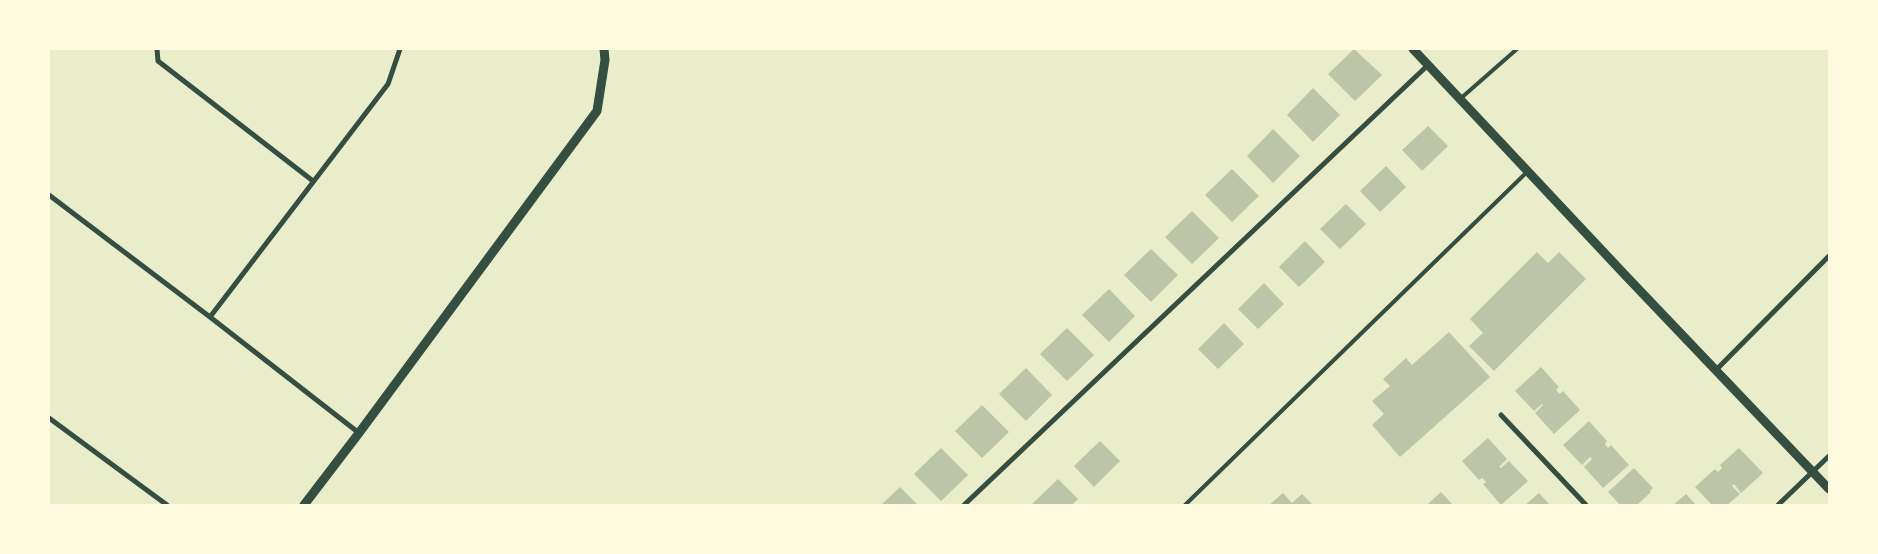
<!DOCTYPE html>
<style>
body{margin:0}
#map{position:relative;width:1878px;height:554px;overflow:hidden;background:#e9edc9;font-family:Raleway,sans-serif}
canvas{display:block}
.frame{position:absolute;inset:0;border:50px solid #fefae0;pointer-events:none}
</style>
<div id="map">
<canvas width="1878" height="554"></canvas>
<div class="frame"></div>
</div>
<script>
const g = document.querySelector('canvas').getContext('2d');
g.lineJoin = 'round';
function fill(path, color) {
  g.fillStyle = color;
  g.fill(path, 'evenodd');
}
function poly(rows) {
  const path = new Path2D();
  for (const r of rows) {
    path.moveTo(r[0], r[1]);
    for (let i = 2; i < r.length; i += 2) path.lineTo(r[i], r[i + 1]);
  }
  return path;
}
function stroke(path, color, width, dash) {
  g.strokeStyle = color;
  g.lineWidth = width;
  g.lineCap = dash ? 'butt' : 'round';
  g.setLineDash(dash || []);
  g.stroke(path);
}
fill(poly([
 [1354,49,1382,75,1355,101,1328,74],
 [1313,88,1340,115,1313,142,1287,115],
 [1428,126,1448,146,1422,171,1402,150],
 [1273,129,1300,156,1273,183,1247,156],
 [1386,166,1406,187,1380,212,1360,191],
 [1232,169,1259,196,1232,222,1205,195],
 [1346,204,1366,224,1340,249,1320,229],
 [1192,211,1219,238,1192,264,1165,237],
 [1305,241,1325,262,1299,287,1279,267],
 [1151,249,1178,275,1151,302,1124,275],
 [1537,252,1548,263,1559,252,1586,279,1494,371,1469,346,1483,333,1470,319],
 [1264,283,1284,304,1258,329,1238,309],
 [1109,289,1135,316,1109,342,1082,315],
 [1224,323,1244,344,1218,369,1198,349],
 [1067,328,1094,355,1067,381,1040,354],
 [1449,332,1490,377,1400,457,1372,425,1384,414,1372,401,1390,386,1383,379,1406,358,1412,365],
 [1541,367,1559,387,1556,390,1560,394,1563,391,1580,410,1554,434,1535,413,1543,405,1542,404,1534,411,1515,391],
 [1026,368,1052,395,1026,421,999,394],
 [982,405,1009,432,982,458,955,431],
 [1589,421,1607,441,1605,444,1608,448,1611,445,1629,465,1603,488,1584,467,1592,459,1590,457,1582,465,1563,445],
 [1488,438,1507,459,1499,467,1501,468,1509,461,1528,481,1501,505,1483,484,1486,482,1482,478,1479,480,1462,461],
 [1100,441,1120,461,1094,487,1074,466],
 [941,448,968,475,941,501,914,474],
 [1739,448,1763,473,1741,493,1734,484,1732,486,1740,494,1727,505,1712,505,1695,487,1715,469,1718,472,1722,468,1720,465],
 [1634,468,1653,488,1650,491,1651,492,1637,505,1620,505,1608,492],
 [1058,479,1078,499,1072,505,1034,505,1032,504],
 [900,487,918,505,881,505],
 [1441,492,1453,505,1427,505],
 [1283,493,1292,503,1302,494,1313,505,1269,505],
 [1539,493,1550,505,1525,505],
 [1686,494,1696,505,1673,505]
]), '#bcc5a7');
stroke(poly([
 [1460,99,1517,49],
 [1185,505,1527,172]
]), '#344e41', 4);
stroke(poly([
 [157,49,158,61,313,181],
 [49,195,210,317,359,433],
 [210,317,388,84,400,49],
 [1716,370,1829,256],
 [1501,415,1586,505],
 [49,418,167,505],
 [964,505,1428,65],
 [1778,505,1829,456]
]), '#344e41', 5);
stroke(poly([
 [1413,49,1626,276,1829,489],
 [304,505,359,433,597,111,605,60,604,49]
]), '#344e41', 9);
</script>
